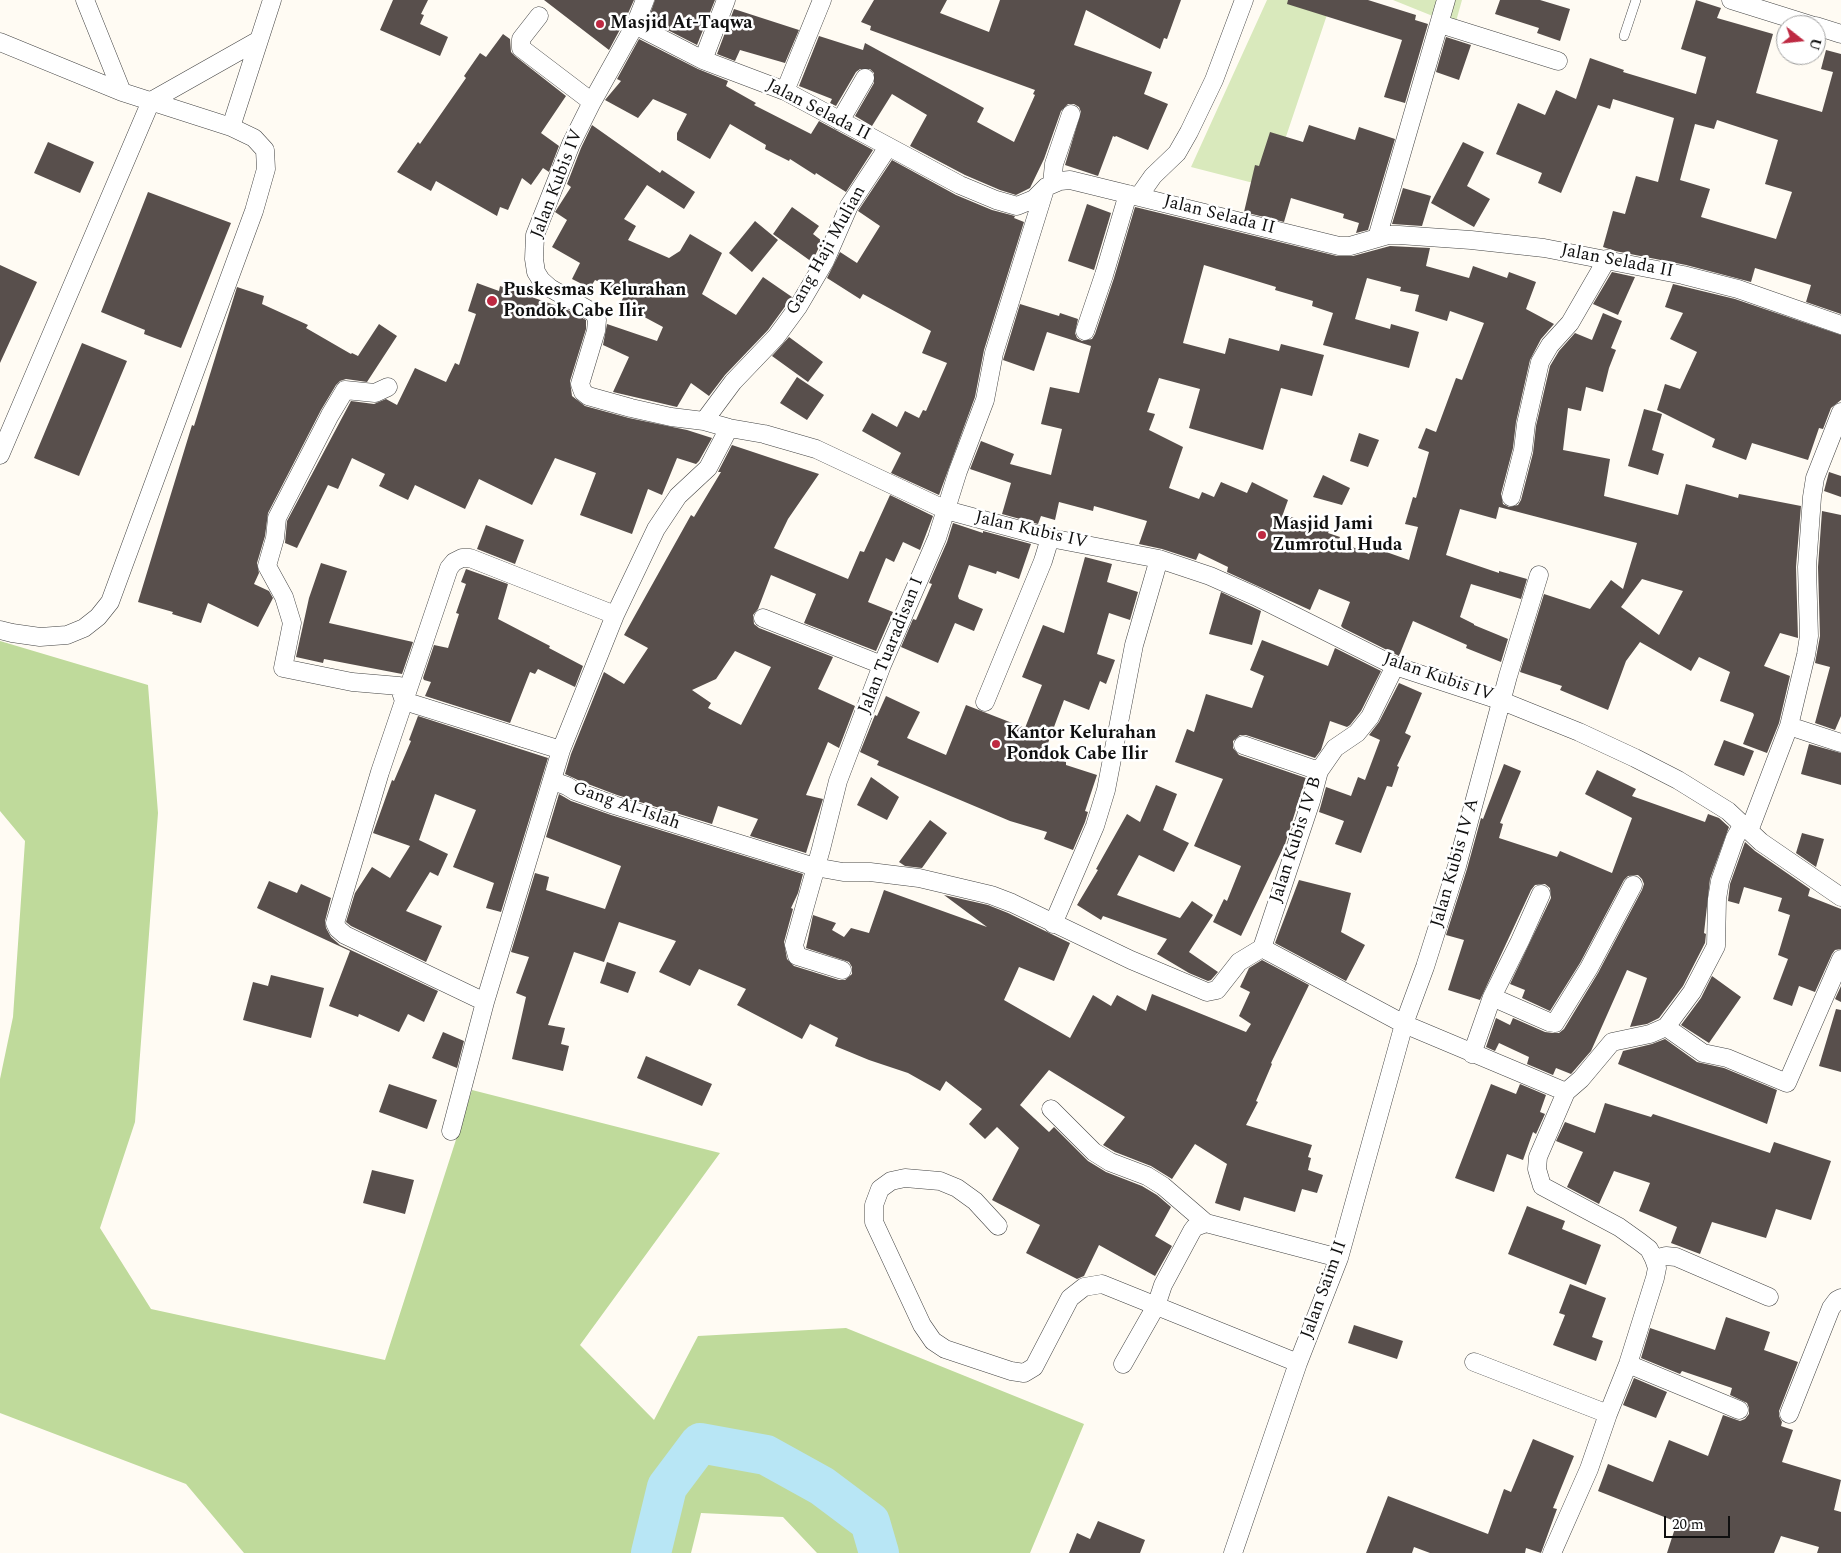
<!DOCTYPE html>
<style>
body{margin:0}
#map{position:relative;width:1841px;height:1553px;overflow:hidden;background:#fffbf3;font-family:Spectral,serif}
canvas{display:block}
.north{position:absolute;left:1776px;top:15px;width:50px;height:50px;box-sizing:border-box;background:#fff;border:1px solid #9f9f9f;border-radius:50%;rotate:106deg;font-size:14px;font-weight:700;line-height:20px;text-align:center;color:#101010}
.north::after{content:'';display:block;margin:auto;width:18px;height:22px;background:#be2942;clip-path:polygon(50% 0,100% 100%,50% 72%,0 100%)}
.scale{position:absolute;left:1664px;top:1516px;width:66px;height:22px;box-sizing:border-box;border:2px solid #101010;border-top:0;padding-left:6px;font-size:15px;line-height:18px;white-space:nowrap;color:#101010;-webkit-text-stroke:4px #fff;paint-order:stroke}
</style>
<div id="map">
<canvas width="1841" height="1553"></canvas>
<div class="north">U</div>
<div class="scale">20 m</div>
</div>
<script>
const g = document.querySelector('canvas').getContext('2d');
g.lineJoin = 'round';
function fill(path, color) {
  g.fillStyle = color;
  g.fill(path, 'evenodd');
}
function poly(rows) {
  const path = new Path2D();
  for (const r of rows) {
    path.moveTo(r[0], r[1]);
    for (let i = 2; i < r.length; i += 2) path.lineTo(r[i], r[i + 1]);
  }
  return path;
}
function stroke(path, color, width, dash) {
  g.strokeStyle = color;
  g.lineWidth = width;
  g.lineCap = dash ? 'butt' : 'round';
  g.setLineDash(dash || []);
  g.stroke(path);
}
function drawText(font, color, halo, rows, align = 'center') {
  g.font = font + ' Spectral,serif';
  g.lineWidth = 5;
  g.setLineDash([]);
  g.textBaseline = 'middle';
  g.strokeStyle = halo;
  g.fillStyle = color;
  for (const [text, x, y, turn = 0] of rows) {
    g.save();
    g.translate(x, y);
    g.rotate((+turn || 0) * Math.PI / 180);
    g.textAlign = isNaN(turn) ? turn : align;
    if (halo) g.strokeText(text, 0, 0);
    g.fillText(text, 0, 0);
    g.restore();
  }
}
fill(poly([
 [1267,0,1332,0,1269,187,1191,167],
 [1393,0,1462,0,1455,25]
]), '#d9e9bc');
fill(poly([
 [0,641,148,685,158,813,135,1122,100,1228,151,1309,385,1360,472,1090,720,1153,580,1345,654,1420,698,1336,846,1328,1084,1424,1030,1553,817,1553,783,1517,701,1513,691,1553,244,1553,186,1484,0,1413,0,1079,13,1017,25,841,0,811]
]), '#bfda9b');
stroke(poly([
 [651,1553,667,1487,700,1443,766,1455,822,1486,870,1522,879,1553]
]), '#b8e6f5', 40);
fill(poly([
 [393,0,428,0,421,14,424,15,420,24,448,37,440,56,380,30],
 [544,0,634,0,625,20,609,50],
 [655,0,715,0,697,45,648,20],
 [874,0,947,0,940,13,989,32,1000,0,1181,0,1167,39,1164,38,1160,49,1086,10,1074,45,1152,72,1144,94,1168,104,1148,150,1116,136,1115,137,1113,136,1098,176,1065,165,1081,112,1079,107,1074,104,1068,104,1061,111,1044,159,1030,188,1016,195,1000,190,965,175,910,146,927,115,892,94,872,126,855,116,874,83,874,73,870,69,860,69,856,72,836,106,830,103,832,99,799,86,819,36,863,50,865,43,984,108,977,122,1014,142,1035,95,1033,94,1035,90,870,30,871,26,861,22],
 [1288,0,1368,0,1416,15,1415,20,1428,24,1405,103,1384,97,1402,40,1287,4],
 [1500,0,1540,0,1570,9,1560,41,1537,33,1539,28,1495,14],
 [1696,0,1721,8,1717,18,1773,34,1756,93,1822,112,1833,72,1821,69,1826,50,1841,54,1841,314,1806,302,1811,285,1755,268,1751,282,1686,265,1615,251,1603,247,1613,211,1625,214,1636,176,1658,182,1674,118,1613,99,1610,109,1598,105,1561,193,1538,183,1542,173,1496,154,1518,103,1545,115,1556,90,1576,99,1590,58,1624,70,1623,72,1696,94,1706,57,1681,49],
 [1717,120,1778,140,1765,184,1792,192,1776,239,1701,217,1710,189,1680,180,1695,124,1714,129],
 [734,9,799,30,785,63,740,50,735,61,717,54],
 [503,34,510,39,511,52,515,56,566,96,541,133,559,146,549,172,543,168,531,185,522,178,508,210,500,207,497,216,436,181,431,191,397,172,418,142,420,144,466,78,464,76,480,53,486,57],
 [1446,37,1471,45,1459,80,1436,72],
 [639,39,698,69,728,81,726,86,756,103,754,105,811,134,819,121,873,150,846,192,816,173,815,175,790,159,789,161,765,149,766,145,730,124,710,159,677,140,677,133,687,114,653,99,638,118,605,100,621,81,617,79],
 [592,125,660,173,662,170,695,192,684,209,647,185,624,219,636,226,628,240,669,258,680,251,690,234,722,253,702,294,736,315,763,277,792,297,768,330,725,375,709,396,691,383,677,407,613,392,629,357,603,345,607,324,657,341,663,327,620,304,625,294,595,280,590,288,572,279,580,263,552,247,567,220,555,212,571,187,567,184,581,148],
 [1309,125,1355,140,1359,127,1395,139,1368,230,1356,233,1359,223,1343,218,1344,214,1291,198,1284,222,1244,212,1255,165,1259,166,1270,132,1303,142],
 [48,142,94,162,80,193,34,173],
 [1463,142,1484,152,1467,186,1490,199,1474,227,1431,203],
 [892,160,956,195,992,210,1015,216,1014,218,1024,222,984,350,975,397,939,495,891,473,901,453,862,431,872,413,897,427,905,411,919,418,923,410,926,411,947,363,922,353,931,331,863,294,860,299,827,278,840,252,857,263,880,226,858,211],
 [1403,188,1431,196,1422,226,1392,224],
 [148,192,231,223,181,348,144,334,145,330,101,312],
 [1087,204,1111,213,1094,270,1068,261],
 [792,207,819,226,813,234,822,241,812,262,773,234],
 [1135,207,1337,256,1353,256,1390,246,1430,248,1426,266,1469,278,1473,266,1507,278,1509,272,1536,282,1526,309,1554,324,1541,339,1530,360,1516,422,1513,448,1501,494,1503,504,1509,507,1518,505,1521,500,1533,453,1536,426,1550,366,1559,351,1575,333,1592,340,1603,313,1622,321,1611,348,1616,350,1609,368,1603,392,1586,387,1581,411,1568,408,1563,450,1610,459,1604,496,1678,515,1686,484,1738,498,1739,494,1801,506,1796,567,1798,638,1780,633,1764,666,1790,676,1779,723,1767,753,1743,744,1754,715,1753,713,1720,701,1730,672,1699,657,1691,671,1640,642,1626,661,1608,710,1560,690,1562,686,1520,672,1544,594,1590,609,1611,580,1623,589,1637,543,1499,507,1496,519,1460,509,1446,555,1499,573,1499,571,1527,579,1521,599,1471,584,1460,617,1474,624,1474,625,1508,639,1501,662,1466,648,1467,645,1413,621,1399,656,1343,628,1341,626,1350,602,1319,589,1310,610,1227,572,1228,567,1199,553,1196,560,1162,549,1139,544,1147,521,1094,506,1093,511,1059,502,1055,520,1041,516,1038,524,1002,514,1011,483,970,469,981,441,1014,454,1010,464,1051,475,1062,429,1041,424,1050,387,1079,393,1091,346,1047,332,1034,371,1003,360,1020,304,1059,316,1060,313,1078,319,1075,333,1077,338,1082,341,1092,339,1095,334,1114,278],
 [1204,265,1276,287,1275,290,1313,301,1312,306,1333,313,1323,345,1409,368,1419,332,1391,324,1390,329,1355,319,1367,278,1401,287,1400,291,1419,295,1415,311,1447,321,1450,311,1484,323,1462,380,1456,378,1436,432,1426,428,1418,448,1429,452,1416,498,1413,497,1405,524,1418,527,1409,560,1372,547,1369,554,1338,541,1340,537,1328,533,1329,531,1283,514,1288,500,1252,482,1247,493,1221,482,1214,497,1202,492,1199,499,1169,488,1183,447,1149,430,1155,414,1147,412,1159,378,1200,389,1189,428,1263,450,1281,388,1312,396,1324,355,1281,344,1279,351,1229,338,1225,354,1183,343],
 [1642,579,1683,591,1659,635,1621,607],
 [755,221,778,240,752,272,729,253],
 [0,265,37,282,0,363],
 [1612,272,1635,277,1618,315,1593,304],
 [477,283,499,291,500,286,566,309,586,320,586,329,570,381,572,396,585,406,629,418,687,430,712,438,699,461,696,464,677,458,662,495,648,489,632,534,580,515,596,473,555,458,532,505,479,479,465,509,415,485,408,500,379,486,385,474,352,458,338,489,328,485,297,548,285,543,287,521,351,401,374,404,386,399,397,405,415,368,446,382,455,363,459,365,476,314,468,311],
 [1673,284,1735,299,1841,335,1841,400,1831,408,1823,429,1819,428,1808,460,1752,443,1746,460,1712,447,1715,439,1657,410,1665,384,1680,389,1697,352,1670,339,1683,313,1665,307],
 [237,287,264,296,262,304,308,325,306,328,351,354,352,353,358,356,379,324,397,336,367,382,346,379,340,381,336,385,321,410,268,513,265,536,257,563,259,573,254,584,269,591,273,598,258,627,208,603,201,623,172,614,173,612,138,602,192,425,194,426],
 [789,337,823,362,808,382,772,356],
 [82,343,127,361,79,476,34,458],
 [797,377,824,395,807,420,780,403],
 [1644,409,1662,414,1652,450,1664,454,1658,475,1628,466],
 [1359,433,1379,440,1368,467,1350,461],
 [732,445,819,474,788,519,774,548,848,579,860,551,864,552,890,495,933,516,920,550,903,542,894,562,886,558,868,602,893,612,876,651,804,623,816,594,771,575,758,609,753,615,754,624,759,628,833,657,818,689,855,706,839,748,828,742,806,795,823,799,806,853,750,836,758,819,718,806,712,824,617,795,580,781,565,774,571,754,604,672,624,684,648,648,624,635,691,515,694,517,721,472,718,472],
 [735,651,771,667,741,725,708,708,711,703,692,690,716,679],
 [1829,472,1841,476,1841,497,1824,491],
 [1323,475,1350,488,1342,505,1313,497],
 [1822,511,1841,515,1841,716,1835,730,1815,723,1830,667,1815,663,1820,636,1818,567],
 [953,523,983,533,983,531,1031,544,1019,579,997,571,996,574,969,565,958,596,959,599,983,609,974,631,955,623,938,663,901,647,913,619,916,620,932,584,929,583,947,542],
 [486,525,524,540,515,564,477,549],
 [1085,557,1112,564,1107,582,1138,592,1130,620,1109,613,1097,654,1115,660,1106,684,1100,681,1089,710,1064,700,1044,754,1066,762,1066,765,1097,775,1085,811,1088,812,1085,822,1073,850,1044,839,1047,832,1010,821,877,765,879,761,860,752,875,715,877,716,886,696,920,712,907,738,946,755,966,705,1025,728,1042,685,1022,677,1043,625,1064,633],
 [321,563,347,571,329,623,413,642,402,674,324,659,323,663,296,657,309,598],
 [466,569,508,584,498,619,550,646,549,648,583,666,575,687,538,669,535,674,530,672,510,723,425,696,431,682,424,680,423,678,434,645,448,648,459,614,456,613,466,584,461,582],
 [1221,592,1261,611,1252,645,1209,634],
 [1262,640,1328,666,1335,648,1381,671,1361,711,1350,725,1347,727,1330,721,1321,750,1315,758,1246,735,1240,735,1233,741,1233,748,1239,755,1306,778,1285,844,1241,936,1213,922,1224,899,1227,901,1241,866,1194,846,1223,779,1175,762,1187,729,1194,732,1206,694,1252,708,1264,676,1250,670],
 [1399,683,1422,693,1405,733,1411,736,1397,766,1399,767,1392,787,1387,786,1361,853,1335,844,1344,821,1319,812,1326,787,1351,796,1358,777,1365,780,1380,740,1369,735,1379,722],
 [418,716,548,758,501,912,486,908,494,883,453,867,476,810,435,794,419,840,448,854,438,876,430,872,406,911,442,926,426,962,351,926,346,922,355,893,372,867,390,878,410,846,373,833,392,780,394,781,411,741,409,740],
 [1724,740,1754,751,1744,776,1714,765],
 [1809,744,1841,753,1841,785,1801,774],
 [1504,764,1521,771,1500,823,1503,824,1499,838,1557,857,1560,851,1612,873,1632,818,1585,794,1597,770,1636,789,1632,796,1705,822,1708,814,1719,818,1729,827,1710,879,1704,933,1706,934,1705,943,1683,986,1659,1018,1647,1024,1630,1027,1647,978,1627,970,1591,1051,1571,1074,1556,1068,1553,1075,1527,1064,1529,1057,1499,1043,1495,1051,1486,1047,1496,1018,1510,1025,1513,1018,1545,1032,1553,1033,1559,1033,1564,1029,1598,973,1642,890,1644,884,1642,879,1638,875,1628,876,1624,880,1580,963,1550,1011,1522,998,1525,990,1510,984,1551,898,1550,888,1545,884,1535,885,1531,890,1480,1000,1448,990,1464,940,1446,935,1467,869,1481,818,1483,819],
 [871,777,899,797,887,820,857,805],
 [1156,785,1177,794,1163,830,1189,843,1174,872,1139,855,1117,895,1180,918,1192,901,1213,915,1189,952,1218,972,1211,980,1208,981,1189,973,1157,954,1167,939,1103,916,1101,920,1077,905,1098,870,1096,869,1127,814,1140,822],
 [559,794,571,801,611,815,803,874,798,893,791,908,793,909,784,942,787,959,794,966,839,980,845,980,852,974,852,967,849,962,806,948,813,915,836,923,832,930,844,937,851,928,869,933,884,890,987,927,944,895,988,905,1008,913,1070,943,1054,981,1019,967,1004,1000,1070,1038,1093,995,1111,1006,1117,995,1146,1011,1152,994,1246,1032,1251,1024,1239,1016,1250,992,1240,987,1249,968,1262,960,1309,985,1271,1063,1272,1064,1256,1101,1258,1102,1246,1125,1312,1145,1308,1157,1311,1158,1308,1170,1323,1175,1317,1193,1302,1189,1295,1212,1244,1197,1240,1211,1215,1203,1227,1164,1195,1144,1172,1179,1151,1166,1115,1152,1103,1145,1125,1117,1049,1070,1020,1105,1049,1132,1054,1127,1088,1161,1106,1172,1142,1186,1157,1195,1171,1207,1155,1236,1172,1246,1155,1276,1099,1245,1084,1276,1077,1279,1026,1253,1040,1225,992,1200,1019,1148,997,1127,985,1139,969,1124,982,1109,946,1081,940,1091,908,1073,869,1060,835,1046,838,1038,810,1024,802,1039,737,1005,746,989,699,969,690,986,659,972,676,941,619,922,604,962,574,952,548,1025,565,1028,561,1044,569,1046,563,1071,512,1059,526,997,516,993,529,957,511,952,535,873,549,877,546,890,605,909,621,866,546,837],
 [930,820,947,833,922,868,905,866,899,862],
 [1802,833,1824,839,1816,867,1796,853],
 [1745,842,1755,851,1810,889,1808,896,1841,909,1841,949,1835,950,1832,954,1815,992,1799,986,1792,1006,1773,999,1788,959,1778,955,1790,915,1778,911,1782,898,1744,887,1739,904,1728,901,1730,884],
 [1299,880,1351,893,1341,932,1365,945,1346,981,1275,943],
 [269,881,297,893,301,884,331,898,325,921,326,928,331,937,340,945,438,991,424,1022,408,1014,399,1032,359,1014,358,1017,329,1006,350,951,257,908],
 [607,962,636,972,628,993,600,983],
 [271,975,324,988,311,1038,243,1020,253,982,268,986],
 [1712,976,1741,997,1709,1043,1681,1025,1701,998],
 [1841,986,1841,1002,1835,999],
 [1836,1009,1841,1010,1841,1072,1819,1066],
 [443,1032,464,1041,457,1068,432,1058],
 [1665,1039,1697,1062,1724,1068,1777,1090,1767,1124,1618,1064,1623,1051,1652,1044],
 [646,1056,712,1084,702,1106,637,1078],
 [389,1084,437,1100,427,1129,379,1112],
 [1491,1084,1516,1094,1520,1084,1546,1095,1540,1112,1545,1114,1536,1134,1533,1132,1523,1160,1507,1154,1494,1192,1455,1178],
 [1605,1103,1651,1117,1653,1114,1770,1153,1774,1142,1831,1161,1811,1220,1776,1209,1766,1238,1712,1222,1700,1254,1671,1243,1677,1227,1639,1211,1650,1183,1614,1171,1599,1204,1567,1187,1583,1152,1556,1141,1565,1122,1595,1133],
 [372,1170,414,1180,405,1214,363,1203],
 [1527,1206,1565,1221,1562,1229,1601,1245,1586,1285,1508,1254],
 [1570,1284,1606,1298,1592,1337,1603,1341,1596,1361,1553,1345,1565,1315,1559,1313],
 [1726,1317,1770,1332,1764,1350,1798,1362,1779,1411,1779,1416,1782,1422,1781,1426,1793,1430,1782,1462,1841,1480,1834,1510,1841,1512,1841,1553,1817,1553,1819,1547,1781,1536,1774,1553,1667,1553,1677,1522,1598,1491,1608,1464,1653,1482,1669,1440,1708,1456,1723,1415,1740,1421,1745,1419,1749,1414,1749,1408,1747,1403,1730,1395,1732,1388,1682,1371,1680,1374,1641,1358,1650,1328,1715,1350],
 [1354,1325,1403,1341,1397,1359,1348,1343],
 [1634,1378,1667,1392,1656,1418,1623,1405],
 [1533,1439,1574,1456,1553,1508,1557,1509,1541,1553,1526,1548,1525,1553,1430,1553,1414,1547,1412,1553,1366,1553,1388,1496,1488,1534,1504,1489,1511,1492],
 [1098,1521,1145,1540,1140,1553,1069,1553,1077,1533,1090,1539]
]), '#584f4c');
const lane = poly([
 [1624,36,1636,0]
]);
const street = poly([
 [85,0,122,92],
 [645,0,635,25,592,102,571,144,535,235,534,259,536,272,541,280,550,288,594,313,597,320,596,331,580,384,583,392,588,396,631,408,671,417,704,421,729,428,764,434,816,449,946,510,1050,538,1159,559,1210,576,1255,596,1395,666,1502,701,1579,732,1635,758,1678,780,1728,811,1761,842,1841,897],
 [1731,0,1811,25],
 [539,16,521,39,521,48,592,102],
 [1440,24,1558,61],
 [635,25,703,60,785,91,960,185,996,200,1017,206,1034,199,1046,187,1060,181,1070,180,1339,246,1350,246,1388,235,1399,235,1471,240,1544,248,1683,275,1738,289,1841,325],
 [1816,26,1841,34],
 [0,42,122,92,231,127,254,138,265,150,266,169,254,211,110,602,98,617,84,628,67,635,40,637,12,633,0,630],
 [703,60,726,0],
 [785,91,822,0],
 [840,121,865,78],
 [231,127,272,0],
 [1052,184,1054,164,1071,114],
 [1139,196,1153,176,1177,153,1189,132,1214,80,1244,0],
 [1377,238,1446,0],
 [1085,331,1104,275,1128,194],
 [388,387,375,393,345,390,330,415,277,518,275,538,267,566,284,597,292,623,283,668,352,682,399,686,404,701],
 [704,421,733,382,776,337,798,307,825,261,849,206,888,147],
 [0,455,151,101,259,40],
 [1511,497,1523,450,1526,424,1540,362,1550,345,1570,323,1607,259],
 [763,618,882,665],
 [404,701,561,750],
 [985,702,1043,561,1050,538],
 [1789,726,1841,743],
 [1243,745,1319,771],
 [553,781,567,786,575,791,614,805,815,867,843,872,870,872,919,878,991,895,1012,903,1131,960,1207,992,1217,990,1239,962,1262,948],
 [1749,831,1789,726,1806,655,1809,636,1807,567,1812,497,1815,478,1841,412],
 [1053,924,1095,826,1106,790,1134,645,1159,559],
 [1262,948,1404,1024,1566,1092,1538,1157,1537,1169,1542,1186,1619,1227,1640,1242,1649,1249,1654,1259,1657,1268,1655,1278,1628,1364,1608,1414,1589,1469,1552,1553],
 [1262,948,1311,801,1319,771,1335,748,1357,733,1370,717,1395,666],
 [842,970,797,956,794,945,821,849,838,781,882,665,937,538,958,471,985,400,994,353,1045,189],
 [1492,997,1549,1022,1555,1023,1589,968,1633,885],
 [485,1002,345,935,338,929,335,923,380,772,449,568,454,562,462,558,470,558,615,615],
 [1666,1027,1692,992,1716,946,1717,899,1720,881,1735,838,1743,824],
 [1472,1054,1492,997,1520,941,1541,894],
 [1566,1092,1581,1079,1612,1042,1650,1034,1666,1027,1703,1053,1727,1058,1787,1083,1841,959],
 [1051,1109,1094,1152,1110,1162,1147,1176,1163,1186,1206,1223,1339,1258],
 [451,1131,485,1002,561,750,615,615,656,529,678,496,708,468,729,428],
 [998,1226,975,1201,957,1188,940,1181,905,1178,891,1181,880,1189,874,1205,874,1222,922,1325,933,1341,945,1349,1011,1371,1024,1373,1034,1367,1070,1298,1084,1287,1102,1284,1298,1363],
 [1654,1259,1666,1256,1676,1257,1769,1297],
 [1474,1362,1608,1414],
 [1123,1364,1156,1306,1163,1285,1192,1231,1195,1227,1206,1223],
 [1628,1364,1739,1410],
 [1789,1414,1831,1308,1837,1300,1841,1298],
 [1233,1553,1298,1363,1339,1258,1404,1024,1425,967,1457,866,1508,676,1539,575]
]);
stroke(lane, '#434343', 10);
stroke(street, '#434343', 19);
stroke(lane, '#fff', 9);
stroke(street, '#fff', 18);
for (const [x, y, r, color] of [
 [600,24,5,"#be2942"],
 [492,301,6,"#be2942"],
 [1262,535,5,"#be2942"],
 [996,744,5,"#be2942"]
]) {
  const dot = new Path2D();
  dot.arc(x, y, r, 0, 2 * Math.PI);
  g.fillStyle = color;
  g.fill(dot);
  stroke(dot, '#fff', 2);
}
drawText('bold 18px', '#101010', '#fff', [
 ["Masjid At-Taqwa",610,24],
 ["Puskesmas Kelurahan",503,291],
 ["Pondok Cabe Ilir",503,312],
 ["Masjid Jami",1272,525],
 ["Zumrotul Huda",1272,546],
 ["Kantor Kelurahan",1006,734],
 ["Pondok Cabe Ilir",1006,755]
], 'left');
drawText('18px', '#101010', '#fff', [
 ["Jalan Selada II",818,111,27],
 ["Jalan Kubis IV",558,184,-69],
 ["Jalan Selada II",1219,216,14],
 ["Gang Haji Mulian",827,251,-61],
 ["Jalan Selada II",1617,262,11],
 ["Jalan Kubis IV",1031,531,13],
 ["Jalan Tuaradisan I",892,646,-68],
 ["Jalan Kubis IV",1438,678,19],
 ["Gang Al-Islah",626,807,19],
 ["Jalan Kubis IV B",1297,840,-72],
 ["Jalan Kubis IV A",1456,863,-74],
 ["Jalan Saim II",1325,1290,-70]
]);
</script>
